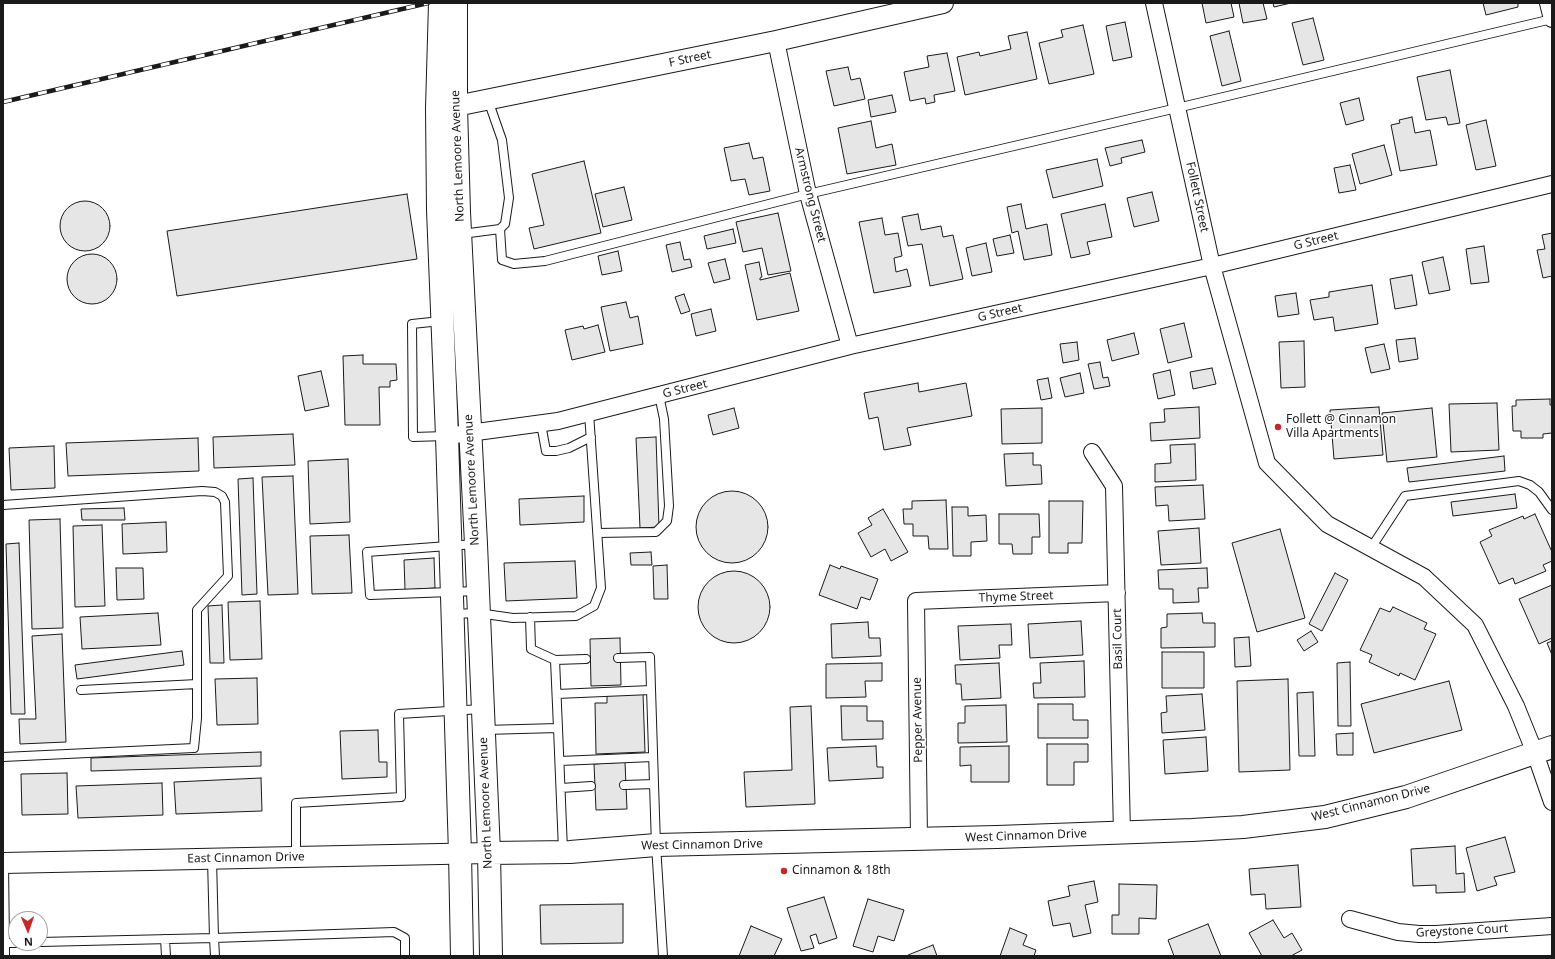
<!DOCTYPE html>
<style>
body{margin:0}
#map{position:relative;width:1555px;height:959px;overflow:hidden;background:#fff;font-family:"Noto Sans",sans-serif}
canvas{display:block}
.frame{position:absolute;inset:0;border:4px solid #1a1a1a;pointer-events:none}
.north{position:absolute;left:8px;top:911px;width:40px;height:40px;box-sizing:border-box;background:#fff;border:1px solid #a3a3a3;border-radius:50%;rotate:178deg;font-size:11px;font-weight:700;line-height:16px;text-align:center;color:#1a1a1a}
.north::after{content:'';display:block;margin:auto;width:14px;height:18px;background:#c62828;clip-path:polygon(50% 0,100% 100%,50% 72%,0 100%)}
</style>
<div id="map">
<canvas width="1555" height="959"></canvas>
<div class="frame"></div>
<div class="north">N</div>
</div>
<script>
const g = document.querySelector('canvas').getContext('2d');
g.lineJoin = 'round';
function fill(path, color) {
  g.fillStyle = color;
  g.fill(path, 'evenodd');
}
function poly(rows) {
  const path = new Path2D();
  for (const r of rows) {
    if (r.length === 3) {
      path.moveTo(r[0] + r[2], r[1]);
      path.arc(r[0], r[1], r[2], 0, 2 * Math.PI);
      continue;
    }
    path.moveTo(r[0], r[1]);
    for (let i = 2; i < r.length; i += 2) path.lineTo(r[i], r[i + 1]);
  }
  return path;
}
function stroke(path, color, width, dash) {
  g.strokeStyle = color;
  g.lineWidth = width;
  g.lineCap = dash ? 'butt' : 'round';
  g.setLineDash(dash || []);
  g.stroke(path);
}
function drawText(font, color, halo, rows, align = 'center') {
  g.font = font + ' "Noto Sans",sans-serif';
  g.lineWidth = 3;
  g.setLineDash([]);
  g.textBaseline = 'middle';
  g.strokeStyle = halo;
  g.fillStyle = color;
  for (const [text, x, y, turn = 0] of rows) {
    g.save();
    g.translate(x, y);
    g.rotate((+turn || 0) * Math.PI / 180);
    g.textAlign = isNaN(turn) ? turn : align;
    if (halo) g.strokeText(text, 0, 0);
    g.fillText(text, 0, 0);
    g.restore();
  }
}
const building = poly([
 [1202,3,1231,3,1234,17,1206,23,1202,3],
 [1239,3,1263,3,1267,19,1243,23,1239,3],
 [1273,3,1291,3,1274,7,1273,3],
 [1483,3,1518,3,1518,7,1486,15,1483,3],
 [1313,18,1324,60,1303,65,1292,23,1313,18],
 [1125,22,1132,57,1113,61,1106,26,1125,22],
 [1083,25,1094,74,1049,84,1039,43,1063,37,1061,30,1083,25],
 [1229,31,1241,81,1222,86,1210,36,1229,31],
 [1027,32,1037,79,965,95,957,57,979,52,980,56,1011,49,1008,36,1027,32],
 [947,53,955,91,934,95,935,102,926,104,925,98,910,101,904,72,929,67,927,56,947,53],
 [848,67,851,80,860,78,865,99,834,106,826,71,848,67],
 [1450,70,1460,123,1448,125,1446,117,1426,120,1417,77,1450,70],
 [892,95,896,112,871,117,868,100,892,95],
 [1359,98,1364,120,1346,125,1340,103,1359,98],
 [1412,117,1415,133,1430,130,1437,165,1400,171,1391,125,1400,123,1399,120,1412,117],
 [1486,120,1496,166,1476,170,1466,125,1486,120],
 [871,121,876,148,892,144,896,165,847,174,838,128,871,121],
 [1142,140,1145,152,1121,158,1122,163,1110,166,1105,148,1142,140],
 [749,143,753,159,763,157,770,191,749,195,745,179,731,181,724,148,749,143],
 [1384,145,1392,175,1360,184,1352,154,1384,145],
 [1097,159,1103,186,1053,198,1046,170,1097,159],
 [584,161,601,233,534,249,529,228,544,225,532,174,584,161],
 [1350,165,1356,190,1339,193,1334,168,1350,165],
 [624,187,632,220,603,227,595,194,624,187],
 [1152,192,1159,221,1134,227,1127,198,1152,192],
 [407,194,417,259,177,296,167,231,407,194],
 [85,226,25],
 [1021,204,1026,229,1047,224,1052,255,1024,260,1018,231,1012,233,1007,207,1021,204],
 [1105,204,1112,237,1087,242,1090,254,1071,258,1061,214,1105,204],
 [778,213,791,271,768,275,762,248,743,252,736,222,778,213],
 [918,214,921,230,941,226,943,237,953,235,963,279,930,286,922,244,908,246,902,217,918,214],
 [882,218,885,235,898,233,902,256,894,258,896,272,907,269,911,286,874,293,859,222,882,218],
 [733,229,736,243,707,249,704,236,733,229],
 [1552,233,1552,276,1543,278,1537,250,1545,249,1542,235,1552,233],
 [1010,235,1014,253,997,256,993,239,1010,235],
 [680,242,684,260,690,259,692,267,672,272,666,245,680,242],
 [986,243,992,272,972,276,966,248,986,243],
 [1484,246,1489,282,1471,284,1466,249,1484,246],
 [618,251,622,271,602,275,598,256,618,251],
 [92,279,25],
 [1443,257,1450,290,1429,294,1422,262,1443,257],
 [725,259,730,279,714,283,708,263,725,259],
 [759,262,762,277,760,278,760,280,790,273,799,311,757,320,745,265,759,262],
 [1412,275,1417,305,1395,309,1390,279,1412,275],
 [1372,285,1378,324,1335,331,1333,317,1314,320,1310,300,1329,297,1329,292,1372,285],
 [1296,293,1299,314,1278,317,1275,296,1296,293],
 [684,294,690,311,681,314,675,297,684,294],
 [626,302,630,318,638,316,643,344,610,351,601,307,626,302],
 [711,309,716,331,696,336,691,314,711,309],
 [1184,323,1192,357,1168,363,1160,329,1184,323],
 [598,325,605,352,572,360,565,330,583,326,584,329,598,325],
 [1134,333,1139,354,1112,361,1107,340,1134,333],
 [1415,338,1418,359,1399,362,1396,340,1415,338],
 [1304,341,1305,387,1281,388,1279,342,1304,341],
 [1077,342,1079,360,1063,363,1060,344,1077,342],
 [1384,344,1390,369,1371,373,1365,348,1384,344],
 [363,355,363,364,396,364,397,380,390,381,390,387,379,387,380,425,345,425,343,356,363,355],
 [1100,362,1103,378,1108,377,1110,386,1094,389,1088,364,1100,362],
 [1212,368,1216,384,1193,389,1190,372,1212,368],
 [1170,370,1175,395,1158,399,1153,374,1170,370],
 [321,371,329,406,305,411,298,376,321,371],
 [1080,373,1084,393,1065,397,1060,378,1080,373],
 [1048,378,1052,398,1041,400,1037,380,1048,378],
 [918,383,919,392,966,383,972,416,907,428,911,445,884,450,878,417,869,419,864,393,918,383],
 [1550,399,1550,405,1552,405,1552,433,1543,434,1543,438,1521,438,1521,431,1513,431,1512,406,1516,406,1516,400,1550,399],
 [1497,403,1499,450,1451,452,1449,404,1497,403],
 [1199,407,1200,438,1151,441,1150,423,1165,422,1164,409,1199,407],
 [1379,407,1383,455,1334,459,1330,410,1379,407],
 [734,408,739,428,713,435,708,415,734,408],
 [1042,408,1042,443,1002,444,1001,409,1042,408],
 [1432,408,1437,457,1387,462,1382,413,1432,408],
 [293,434,295,465,214,468,213,437,293,434],
 [656,437,659,527,640,528,636,438,656,437],
 [198,438,199,471,68,476,66,443,198,438],
 [1195,444,1196,480,1155,482,1155,464,1171,463,1170,445,1195,444],
 [54,446,55,488,11,490,9,448,54,446],
 [1033,453,1033,465,1041,465,1042,484,1006,486,1004,454,1033,453],
 [1504,456,1505,471,1409,482,1407,468,1504,456],
 [348,459,350,522,310,524,308,461,348,459],
 [293,476,298,594,268,595,262,477,293,476],
 [253,478,257,594,242,595,238,479,253,478],
 [1203,485,1205,519,1169,521,1168,505,1156,506,1155,487,1203,485],
 [732,527,36],
 [1515,494,1517,508,1453,516,1451,502,1515,494],
 [584,496,584,522,520,525,519,499,584,496],
 [946,500,948,549,929,549,928,536,913,536,913,524,904,524,903,509,912,509,912,501,946,500],
 [1049,501,1083,501,1082,543,1068,543,1068,553,1049,553,1049,501],
 [952,507,968,507,968,516,986,515,987,541,971,542,971,556,953,556,952,507],
 [124,508,125,520,82,520,81,509,124,508],
 [883,509,908,552,891,561,885,549,871,557,858,533,872,525,868,518,883,509],
 [999,514,1039,514,1040,537,1032,537,1032,554,1013,554,1012,544,999,544,999,514],
 [1535,514,1552,552,1552,561,1543,565,1546,571,1515,584,1513,578,1499,584,1480,542,1492,536,1489,530,1523,516,1524,519,1535,514],
 [60,519,63,628,32,629,29,520,60,519],
 [166,522,167,552,123,554,122,524,166,522],
 [102,525,105,606,75,607,73,526,102,525],
 [1199,528,1201,563,1161,565,1158,531,1199,528],
 [1280,529,1305,618,1257,632,1232,543,1280,529],
 [349,535,352,593,312,594,310,536,349,535],
 [19,543,25,714,11,714,6,544,19,543],
 [651,552,652,565,631,565,630,553,651,552],
 [434,558,435,588,405,590,404,560,434,558],
 [575,561,577,598,506,601,504,563,575,561],
 [667,565,668,599,654,599,653,566,667,565],
 [830,565,840,569,841,566,878,579,870,600,861,597,857,609,819,595,830,565],
 [116,568,143,568,144,599,117,600,116,568],
 [1207,568,1208,588,1198,588,1199,602,1173,603,1173,589,1159,589,1158,570,1207,568],
 [734,607,36],
 [1335,573,1348,580,1322,631,1309,624,1335,573],
 [1552,585,1552,638,1539,644,1519,599,1552,585],
 [260,601,262,659,230,660,228,602,260,601],
 [222,605,224,663,210,663,208,606,222,605],
 [1393,607,1427,623,1424,629,1436,634,1415,680,1400,673,1399,676,1369,662,1372,655,1360,650,1380,608,1390,612,1393,607],
 [158,613,161,645,82,649,80,617,158,613],
 [1202,613,1203,623,1215,623,1215,647,1161,648,1161,628,1167,627,1167,614,1202,613],
 [1081,621,1083,655,1030,658,1028,624,1081,621],
 [868,622,869,638,880,638,881,656,832,658,831,624,868,622],
 [1011,624,1012,645,999,645,1000,658,960,660,958,626,1011,624],
 [1311,631,1318,642,1304,651,1297,640,1311,631],
 [62,634,66,742,20,744,19,719,36,719,32,636,62,634],
 [1249,637,1251,666,1235,667,1234,638,1249,637],
 [620,638,621,685,591,686,590,639,620,638],
 [1552,641,1552,655,1547,643,1552,641],
 [182,651,184,665,77,679,75,665,182,651],
 [1162,652,1204,652,1204,688,1162,688,1162,652],
 [1084,661,1085,697,1034,698,1033,683,1041,683,1040,663,1084,661],
 [1350,662,1351,726,1338,726,1337,663,1350,662],
 [882,663,882,681,865,681,866,697,826,698,826,664,882,663],
 [999,663,1001,698,962,700,961,684,956,684,955,665,999,663],
 [257,678,258,724,217,725,215,679,257,678],
 [1288,679,1290,770,1239,772,1237,681,1288,679],
 [1449,681,1462,730,1374,753,1361,704,1449,681],
 [1313,692,1315,756,1299,756,1297,693,1313,692],
 [643,693,645,752,596,754,595,703,607,703,607,694,643,693],
 [1202,694,1205,730,1162,733,1161,713,1167,712,1166,696,1202,694],
 [1038,704,1073,704,1073,720,1088,720,1088,738,1038,738,1038,704],
 [1006,705,1007,742,958,743,958,723,965,723,965,706,1006,705],
 [811,706,815,804,746,807,744,772,792,770,790,707,811,706],
 [841,706,867,706,867,721,883,721,883,739,842,740,841,706],
 [378,730,379,762,387,762,387,777,342,779,340,731,378,730],
 [1353,733,1353,755,1337,755,1336,734,1353,733],
 [1206,737,1208,771,1165,774,1163,740,1206,737],
 [1047,744,1088,744,1088,762,1074,762,1074,785,1047,785,1047,744],
 [876,746,877,767,883,767,883,778,829,781,827,748,876,746],
 [1009,746,1009,782,971,782,971,765,960,766,960,747,1009,746],
 [261,752,261,766,91,771,91,758,261,752],
 [625,762,627,809,596,810,594,764,625,762],
 [67,773,68,814,22,815,21,774,67,773],
 [261,778,262,811,176,814,174,782,261,778],
 [162,783,163,815,78,818,76,786,162,783],
 [1505,837,1515,872,1494,877,1497,885,1477,891,1466,848,1505,837],
 [1455,846,1456,874,1464,873,1465,892,1436,893,1436,885,1413,886,1411,849,1455,846],
 [1298,865,1301,907,1266,909,1265,894,1251,895,1249,869,1298,865],
 [1094,881,1098,902,1085,905,1091,933,1073,937,1070,923,1053,926,1048,901,1070,896,1068,886,1094,881],
 [1119,884,1157,885,1156,919,1139,918,1139,934,1112,934,1112,915,1119,915,1119,884],
 [824,897,837,938,819,944,816,934,810,936,814,948,801,951,787,908,824,897],
 [868,899,904,910,894,941,878,936,873,952,853,946,868,899],
 [623,904,623,943,541,944,540,905,623,904],
 [1273,920,1284,938,1292,933,1302,950,1291,956,1262,956,1249,933,1273,920],
 [1208,924,1221,956,1174,956,1168,940,1208,924],
 [751,926,782,939,774,956,739,956,751,926],
 [1010,928,1027,935,1023,945,1036,950,1034,956,1000,956,1010,928],
 [933,945,937,956,908,956,908,955,933,945]
]);
fill(building, '#e6e6e6');
stroke(building, '#1a1a1a', 1);
const service = poly([
 [500,229,502,260,514,264,545,261,808,194,1177,108,1552,19],
 [462,234,500,229,505,224,509,198,502,140,488,100],
 [441,321,412,324,413,437,446,436],
 [541,424,546,451,556,451,569,448,591,437],
 [3,505,202,491,215,492,222,496,225,502,228,576,197,610,197,718,194,748,3,757],
 [598,533,656,532,667,521,669,506,664,419,659,395],
 [475,544,367,552,370,595,477,591],
 [1371,548,1405,496,1519,481,1530,485,1539,492,1552,510],
 [453,614,478,613,513,618,576,616,594,606,601,588,589,413],
 [530,617,531,649,555,660],
 [618,658,650,657,654,784],
 [81,690,197,684],
 [557,694,651,690],
 [558,728,555,660,586,659],
 [484,730,558,728,563,850],
 [560,761,653,757],
 [624,785,654,784,656,845,663,956],
 [561,788,591,786],
 [296,856,296,803,401,797,399,714,482,709],
 [4,862,5,943,16,943],
 [165,939,166,956],
 [40,942,214,938,212,859],
 [5,943,5,956],
 [215,956,214,938,394,932,405,938,405,956]
]);
const minor = poly([
 [1154,3,1212,266,1267,463,1327,524,1424,577,1475,625,1516,706,1535,753,1552,802],
 [1548,3,1552,19],
 [776,41,808,194,850,346],
 [447,436,558,421,850,346,1212,266,1552,184],
 [1092,452,1114,486,1122,833],
 [919,839,916,601,1117,593],
 [1350,919,1398,932,1419,934,1436,934,1552,926]
]);
const tertiary = poly([
 [441,108,456,106,776,41,943,3],
 [3,863,489,853]
]);
const secondary = poly([
 [440,3,437,108,438,210,447,436,460,853,462,956],
 [456,3,456,106,459,212,476,544,489,853,491,956],
 [489,853,570,852,656,845,997,837,1192,830,1243,827,1325,817,1406,797,1552,747]
]);
stroke(service, '#1a1a1a', 10);
stroke(minor, '#1a1a1a', 18);
stroke(tertiary, '#1a1a1a', 22);
stroke(secondary, '#1a1a1a', 24);
stroke(service, '#fff', 8);
stroke(minor, '#fff', 16);
stroke(tertiary, '#fff', 20);
stroke(secondary, '#fff', 22);
const rail = poly([
 [3,102,428,3]
]);
stroke(rail, '#1a1a1a', 4.5);
stroke(rail, '#fff', 3, [9]);
for (const [x, y, r, color] of [
 [1278,427,4,"#c62828"],
 [784,871,4,"#c62828"]
]) {
  const dot = new Path2D();
  dot.arc(x, y, r, 0, 2 * Math.PI);
  g.fillStyle = color;
  g.fill(dot);
  stroke(dot, '#fff', 1.5);
}
drawText('12px', '#1a1a1a', '#fff', [
 ["F Street",690,59,-12],
 ["North Lemoore Avenue",458,156,-92],
 ["Armstrong Street",810,195,76],
 ["Follett Street",1197,197,78],
 ["G Street",1316,241,-14],
 ["G Street",1000,313,-13],
 ["G Street",685,389,-14],
 ["North Lemoore Avenue",472,480,-93],
 ["Thyme Street",1016,597,-2],
 ["Basil Court",1118,639,-91],
 ["Pepper Avenue",918,720,-91],
 ["North Lemoore Avenue",486,803,-92],
 ["West Cinnamon Drive",1371,803,-14],
 ["West Cinnamon Drive",1026,836,-2],
 ["West Cinnamon Drive",702,845,-1],
 ["East Cinnamon Drive",246,858,-1],
 ["Greystone Court",1462,931,-3]
]);
drawText('12px', '#1a1a1a', '#fff', [
 ["Follett @ Cinnamon",1286,420],
 ["Villa Apartments",1286,434],
 ["Cinnamon & 18th",792,871]
], 'left');
</script>
